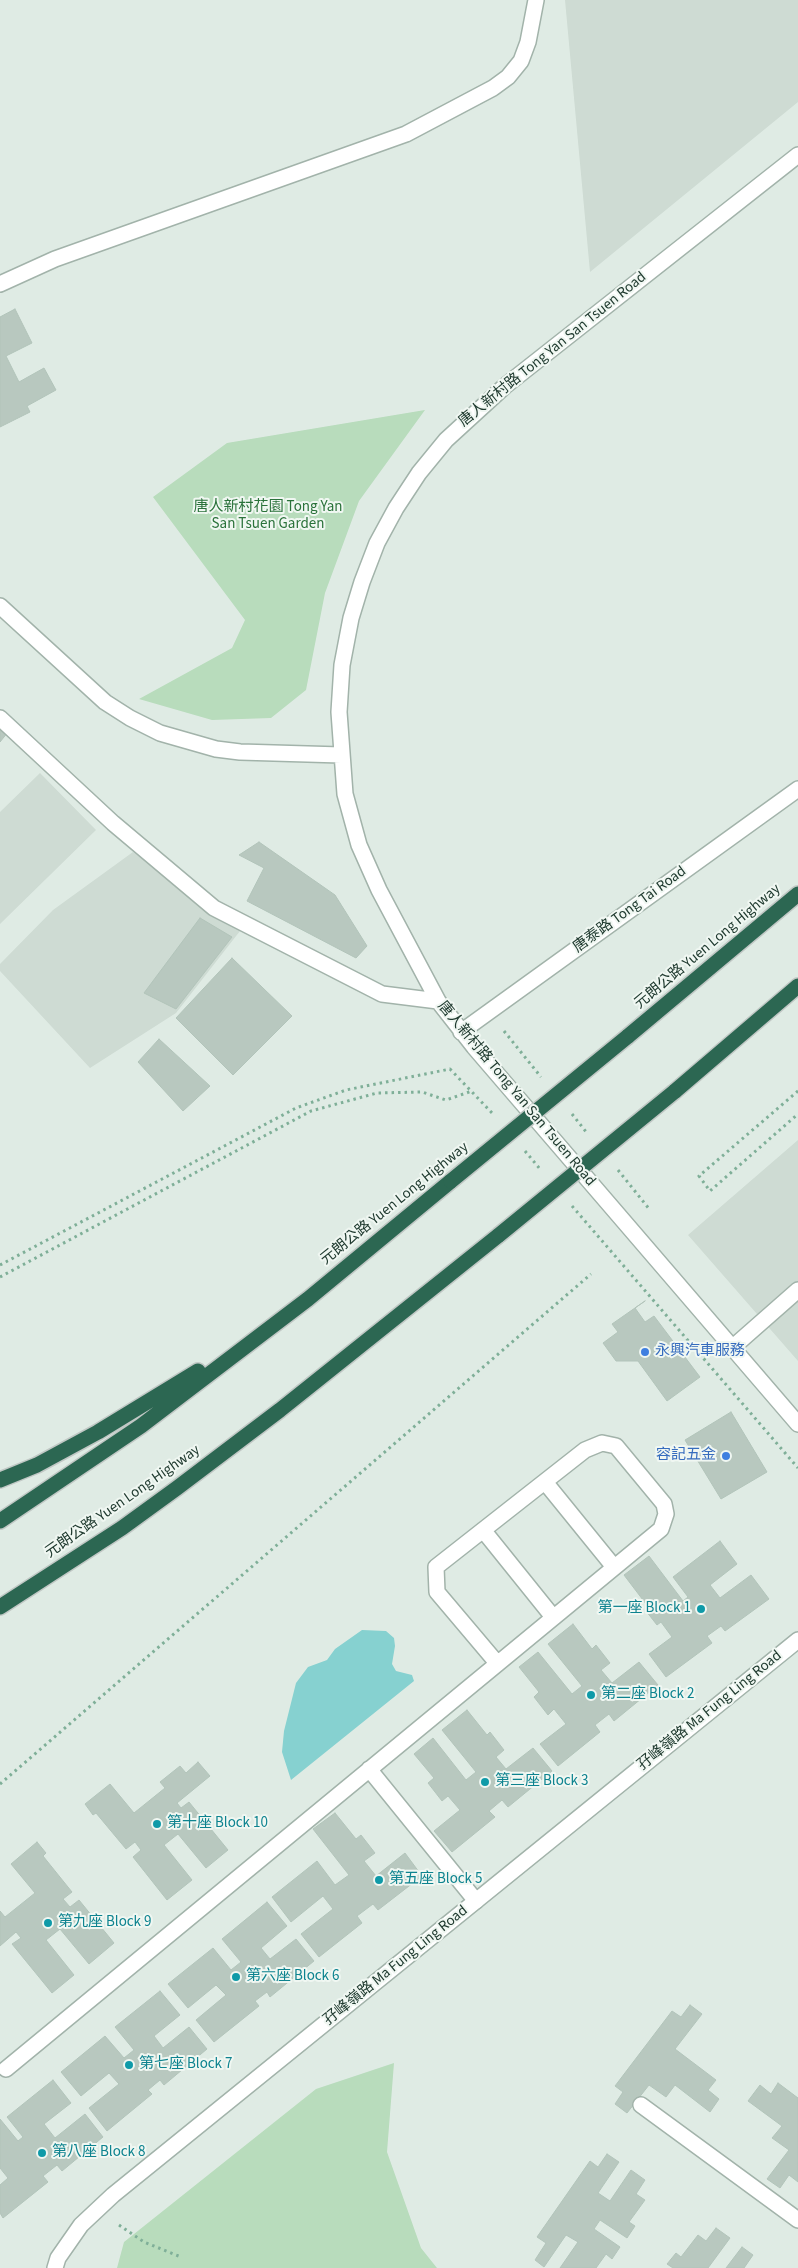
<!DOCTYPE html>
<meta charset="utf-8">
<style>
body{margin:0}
canvas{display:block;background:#dfebe4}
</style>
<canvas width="798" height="2268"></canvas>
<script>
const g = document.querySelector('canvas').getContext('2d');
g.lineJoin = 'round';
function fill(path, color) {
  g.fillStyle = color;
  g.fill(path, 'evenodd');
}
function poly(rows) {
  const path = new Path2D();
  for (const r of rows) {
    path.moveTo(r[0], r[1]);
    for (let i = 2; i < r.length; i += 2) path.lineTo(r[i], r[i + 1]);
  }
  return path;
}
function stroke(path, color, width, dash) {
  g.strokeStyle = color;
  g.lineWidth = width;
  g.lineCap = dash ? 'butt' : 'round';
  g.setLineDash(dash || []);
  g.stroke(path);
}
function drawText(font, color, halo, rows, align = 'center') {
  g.font = font + ' "Source Sans 3","Noto Sans TC",sans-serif';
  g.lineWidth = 4;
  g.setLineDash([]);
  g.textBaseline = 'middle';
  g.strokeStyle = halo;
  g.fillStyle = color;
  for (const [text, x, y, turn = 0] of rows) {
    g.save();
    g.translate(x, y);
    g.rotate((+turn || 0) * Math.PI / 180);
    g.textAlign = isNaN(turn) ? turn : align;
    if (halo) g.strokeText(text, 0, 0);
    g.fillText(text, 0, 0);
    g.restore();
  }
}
fill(poly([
 [565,0,798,0,798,102,590,272],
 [40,773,96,830,0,924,0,812],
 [133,852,240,931,176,1013,90,1068,0,971,0,964,53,910],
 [798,1140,798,1361,688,1235]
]), '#cedbd3');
fill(poly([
 [425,410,359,501,325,593,306,690,271,718,212,720,139,699,232,648,245,620,153,497,227,443],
 [394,2063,387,2152,421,2248,437,2268,117,2268,124,2242,316,2089]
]), '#b8dcbc');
fill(poly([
 [362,1630,386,1631,394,1638,395,1646,392,1664,396,1671,412,1675,414,1681,291,1780,282,1752,284,1731,296,1683,308,1667,327,1660,335,1649]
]), '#86d1d0');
const building = poly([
 [15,309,32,343,6,356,19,382,44,368,56,390,27,406,30,412,0,427,0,317,15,309],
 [0,724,8,732,0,742,0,724],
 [259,842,335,895,367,946,356,958,247,901,264,868,239,855,259,842],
 [200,918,232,937,176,1009,144,993,200,918],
 [232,958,292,1016,233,1075,176,1018,232,958],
 [159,1039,210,1086,183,1111,138,1062,159,1039],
 [645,1301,635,1308,645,1322,654,1316,700,1377,667,1401,638,1361,616,1361,603,1343,618,1332,612,1324,645,1301],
 [731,1412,767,1472,721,1499,685,1440,731,1412],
 [720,1541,737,1564,710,1585,720,1598,751,1575,769,1599,725,1631,721,1626,707,1636,712,1643,666,1677,649,1654,672,1637,661,1622,657,1625,646,1611,649,1608,624,1575,649,1556,683,1601,688,1597,673,1577,720,1541],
 [573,1624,592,1649,596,1645,610,1663,601,1670,612,1683,639,1662,658,1685,614,1721,609,1714,595,1725,600,1732,558,1766,540,1744,566,1724,554,1709,548,1715,534,1697,539,1692,519,1667,538,1652,572,1694,582,1686,548,1644,573,1624],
 [467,1710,487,1735,490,1732,504,1750,496,1757,506,1769,533,1748,552,1771,508,1807,502,1800,489,1811,495,1817,452,1852,434,1831,460,1810,448,1796,442,1801,428,1783,434,1778,414,1754,433,1738,466,1780,476,1772,442,1730,467,1710],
 [198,1762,210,1776,177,1803,181,1808,189,1802,228,1850,206,1868,178,1834,164,1845,192,1880,167,1900,133,1857,141,1850,135,1842,126,1849,96,1813,93,1815,85,1804,110,1784,134,1813,165,1788,160,1782,180,1766,186,1773,198,1762],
 [335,1813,356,1839,361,1835,375,1853,364,1861,376,1876,405,1853,422,1876,378,1910,373,1904,357,1916,362,1923,319,1957,301,1934,333,1909,323,1896,291,1922,272,1897,317,1861,335,1885,349,1875,313,1829,335,1813],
 [37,1842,46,1853,43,1856,72,1892,63,1899,70,1907,79,1900,114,1943,89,1964,60,1929,46,1940,74,1975,52,1993,12,1944,21,1938,16,1932,0,1946,0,1911,5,1917,35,1893,11,1864,37,1842],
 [267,1902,287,1926,261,1948,270,1959,296,1939,314,1961,270,1997,267,1992,255,2001,259,2006,214,2042,196,2020,226,1995,216,1985,188,2008,168,1984,213,1948,231,1970,241,1962,222,1939,267,1902],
 [160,1991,180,2015,154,2036,163,2048,189,2027,207,2049,164,2085,160,2080,148,2090,152,2094,107,2131,89,2108,119,2084,109,2073,81,2096,61,2072,105,2036,124,2058,134,2050,115,2027,160,1991],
 [690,2005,702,2014,675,2049,716,2080,708,2090,719,2099,710,2112,675,2085,666,2097,649,2085,627,2113,615,2104,623,2092,615,2086,672,2011,681,2017,690,2005],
 [53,2080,71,2103,44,2124,55,2138,85,2114,103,2137,62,2171,57,2165,43,2176,48,2182,3,2218,0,2213,0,2185,8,2178,0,2168,0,2119,18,2141,23,2137,7,2117,53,2080],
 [778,2083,798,2098,798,2182,789,2175,780,2188,767,2179,789,2150,772,2138,782,2126,748,2101,760,2085,771,2094,778,2083],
 [607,2154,619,2162,598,2193,610,2201,631,2170,645,2180,636,2194,645,2200,629,2222,635,2226,627,2238,600,2220,594,2229,620,2247,612,2259,606,2254,596,2268,560,2268,578,2242,566,2235,544,2267,535,2260,546,2243,537,2237,590,2161,598,2167,607,2154],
 [716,2228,730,2238,708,2268,673,2268,667,2264,676,2253,681,2257,698,2235,706,2241,716,2228],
 [742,2247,753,2255,744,2268,726,2268,742,2247]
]);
fill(building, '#b8c8bf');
stroke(building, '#b2c4ba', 1);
const service = poly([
 [0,284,55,259,406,134,493,88,508,77,521,61,528,42,536,0],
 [732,1348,798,1290],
 [545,1482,614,1567],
 [483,1530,553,1617],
 [369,1769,476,1901],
 [6,2069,661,1529,666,1514,664,1504,616,1446,602,1443,585,1450,436,1567,437,1592,497,1663],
 [641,2105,798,2220]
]);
const minor = poly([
 [798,155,505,386,446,440,419,473,396,508,377,543,362,582,351,618,342,665,339,712,345,794,359,845,379,890,438,1001,474,1047,798,1424],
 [0,606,105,702,130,718,160,733,216,749,240,752,341,755],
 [0,718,113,823,214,908,382,994,438,1001],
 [461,1032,798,789],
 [55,2268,58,2258,81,2225,113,2195,798,1640]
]);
const motorway = poly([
 [627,1037,798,894],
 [674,1092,798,986],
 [0,1480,37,1465,98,1432,198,1371],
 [0,1521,141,1426,308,1299,451,1181],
 [0,1607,122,1528,177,1488,280,1410,499,1235]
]);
stroke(service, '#a2b3aa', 18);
stroke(minor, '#a2b3aa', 18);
stroke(motorway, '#c1c8c5', 18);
stroke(poly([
 [504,1031,541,1077],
 [798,1091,699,1176,710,1191,798,1114],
 [572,1114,587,1133],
 [525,1151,540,1169],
 [618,1170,650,1210],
 [572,1206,798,1468],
 [0,1265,296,1108,346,1090,450,1069,493,1114],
 [0,1277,311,1111,377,1093,422,1092,446,1100,472,1091],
 [0,1784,591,1274],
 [119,2225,144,2242,181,2257]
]), '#7faf98', 3, [2.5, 4]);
stroke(service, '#fff', 15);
stroke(minor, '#fff', 15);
stroke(motorway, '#2c6752', 15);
const motorwayBridge = poly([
 [451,1181,627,1037],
 [499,1235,674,1092]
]);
stroke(motorwayBridge, '#c1c8c5', 18, []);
stroke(motorwayBridge, '#2c6752', 15);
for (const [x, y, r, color] of [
 [645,1352,5,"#3f7fe0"],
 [726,1456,5,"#3f7fe0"],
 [701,1609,5,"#0f9aa8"],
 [591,1695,5,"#0f9aa8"],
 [485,1782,5,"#0f9aa8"],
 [157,1824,5,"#0f9aa8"],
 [379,1880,5,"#0f9aa8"],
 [48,1923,5,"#0f9aa8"],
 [236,1977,5,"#0f9aa8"],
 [129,2065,5,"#0f9aa8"],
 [42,2153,5,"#0f9aa8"]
]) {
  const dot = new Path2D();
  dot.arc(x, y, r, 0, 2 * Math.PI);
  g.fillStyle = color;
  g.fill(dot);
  stroke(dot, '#f0f7f2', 2);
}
drawText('15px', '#203b30', '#f0f7f2', [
 ["唐人新村路 Tong Yan San Tsuen Road",553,350,-39],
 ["唐泰路 Tong Tai Road",630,910,-36],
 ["元朗公路 Yuen Long Highway",708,947,-40],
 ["唐人新村路 Tong Yan San Tsuen Road",516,1094,50],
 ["元朗公路 Yuen Long Highway",395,1204,-39],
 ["元朗公路 Yuen Long Highway",123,1502,-35],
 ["孖峰嶺路 Ma Fung Ling Road",710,1711,-39],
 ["孖峰嶺路 Ma Fung Ling Road",396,1966,-39]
]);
drawText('15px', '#2a723a', '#f0f7f2', [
 ["唐人新村花園 Tong Yan",268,508],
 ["San Tsuen Garden",268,525]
]);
drawText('15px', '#366cbe', '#f0f7f2', [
 ["永興汽車服務",655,1352],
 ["容記五金",716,1456,"right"]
], 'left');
drawText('15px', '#0d838f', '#f0f7f2', [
 ["第一座 Block 1",691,1609,"right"],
 ["第二座 Block 2",601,1695],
 ["第三座 Block 3",495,1782],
 ["第十座 Block 10",167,1824],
 ["第五座 Block 5",389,1880],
 ["第九座 Block 9",58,1923],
 ["第六座 Block 6",246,1977],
 ["第七座 Block 7",139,2065],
 ["第八座 Block 8",52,2153]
], 'left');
</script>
